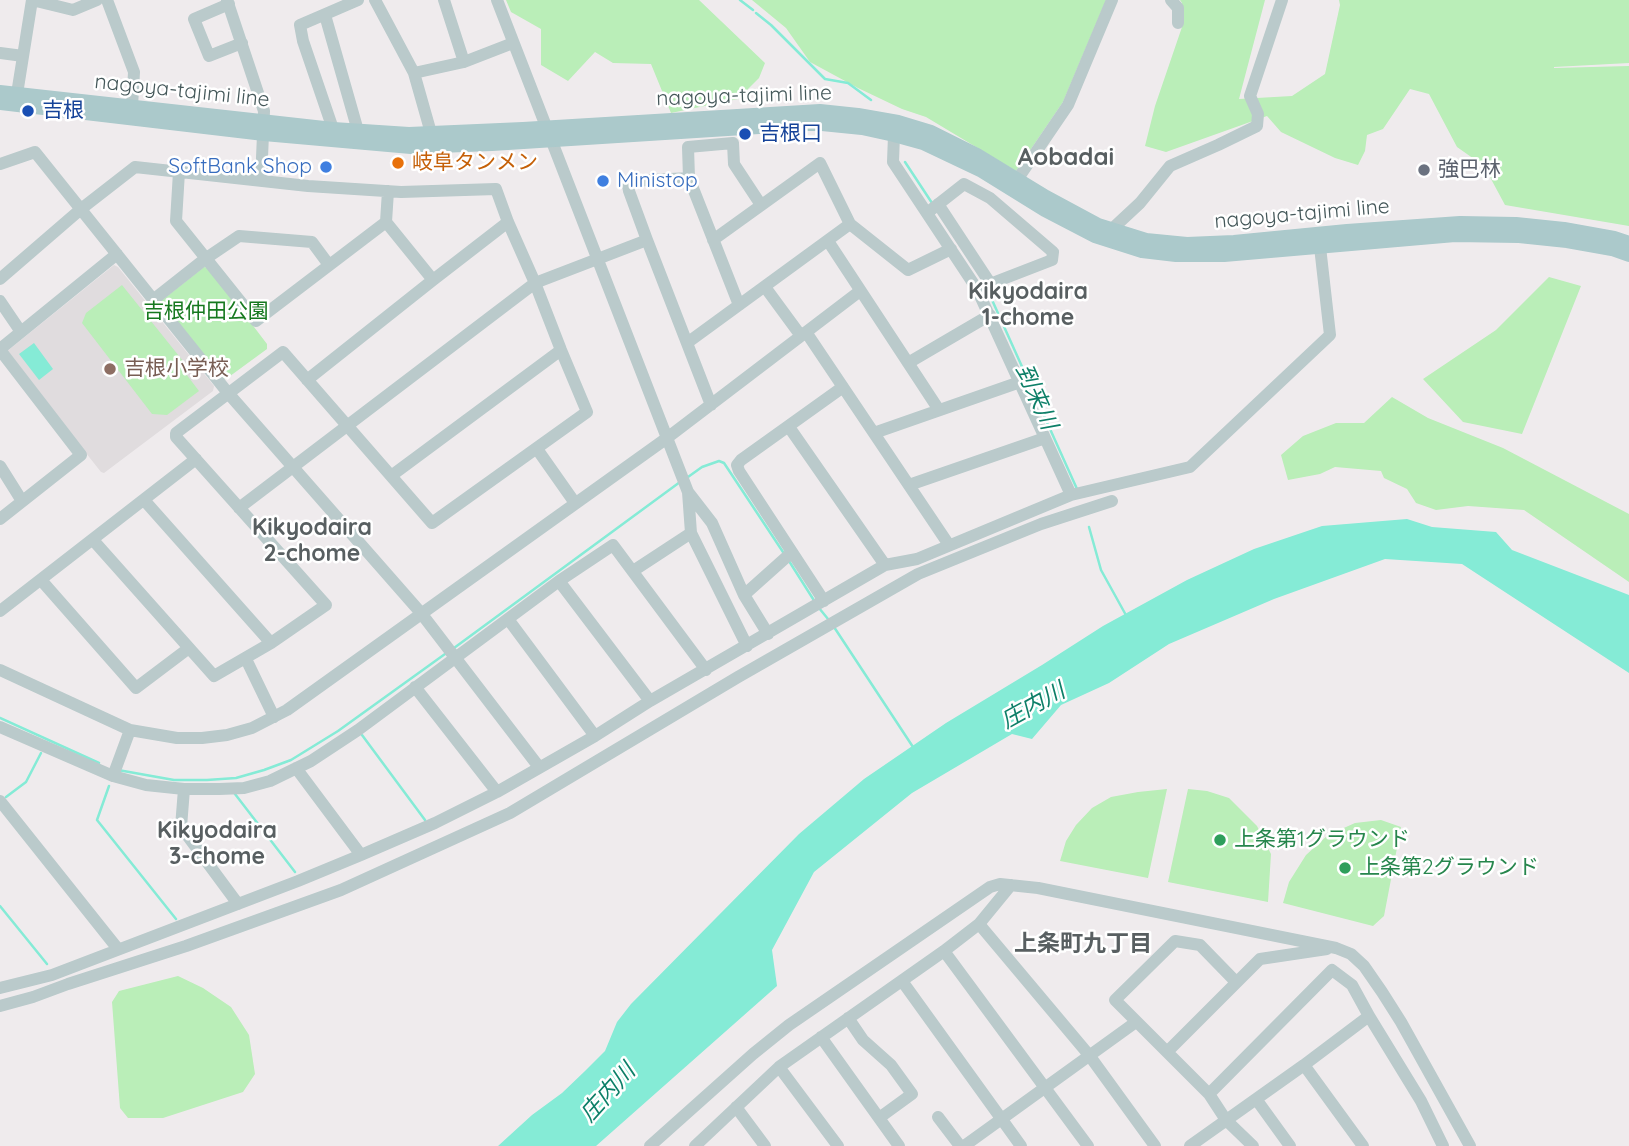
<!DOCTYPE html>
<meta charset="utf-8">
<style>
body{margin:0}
canvas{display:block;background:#efebed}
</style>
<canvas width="1629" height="1146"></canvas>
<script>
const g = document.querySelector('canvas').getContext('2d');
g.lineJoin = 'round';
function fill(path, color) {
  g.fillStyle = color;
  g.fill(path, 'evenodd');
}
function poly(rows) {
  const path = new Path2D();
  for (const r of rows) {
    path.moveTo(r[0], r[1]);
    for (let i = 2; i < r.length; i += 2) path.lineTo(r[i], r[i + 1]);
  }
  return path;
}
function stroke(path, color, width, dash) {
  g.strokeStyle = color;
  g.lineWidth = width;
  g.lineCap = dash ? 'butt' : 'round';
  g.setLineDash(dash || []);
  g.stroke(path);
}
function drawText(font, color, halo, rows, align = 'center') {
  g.font = font + ' Quicksand,"Noto Sans JP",sans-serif';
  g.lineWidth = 5;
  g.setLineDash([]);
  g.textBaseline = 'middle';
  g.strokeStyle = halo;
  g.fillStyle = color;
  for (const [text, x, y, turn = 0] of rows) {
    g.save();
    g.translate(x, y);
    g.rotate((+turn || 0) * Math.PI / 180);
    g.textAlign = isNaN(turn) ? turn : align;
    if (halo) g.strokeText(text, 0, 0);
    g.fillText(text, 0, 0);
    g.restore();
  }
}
fill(poly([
 [114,265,118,267,214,386,213,391,104,473,101,472,6,352]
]), '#e0dcde');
fill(poly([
 [506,0,699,0,765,63,759,78,738,99,671,113,651,64,613,63,595,52,568,81,541,65,541,29,511,12],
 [752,0,1106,0,1063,102,1016,171,926,117,902,109,858,88,810,62,786,28],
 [1180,0,1265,0,1239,99,1292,96,1325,74,1340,5,1339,0,1629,0,1629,63,1554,67,1554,68,1629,66,1629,226,1505,205,1484,166,1457,147,1429,94,1410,89,1383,129,1367,135,1365,151,1358,165,1335,158,1281,132,1267,116,1166,152,1145,146,1155,106,1182,27,1182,3],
 [204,267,209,268,267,344,267,349,226,379,222,378,161,301],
 [1549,277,1581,286,1522,434,1463,422,1423,379,1496,330],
 [122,285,187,366,183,370,199,391,167,415,152,414,82,323,86,313],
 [1392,397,1428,418,1503,448,1629,514,1629,582,1524,510,1468,506,1436,510,1416,503,1407,489,1384,478,1381,471,1335,467,1320,474,1288,480,1281,455,1303,436,1336,423,1364,423],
 [1167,789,1148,878,1060,861,1066,841,1076,825,1092,808,1111,797,1138,792],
 [1188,789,1207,791,1229,798,1257,826,1271,854,1268,902,1168,882],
 [1381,820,1401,827,1384,916,1373,926,1283,903,1289,882,1306,855,1328,835,1355,823],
 [178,976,203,988,231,1007,249,1035,255,1074,243,1092,163,1118,128,1118,120,1108,112,1002,119,991]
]), '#baeeb8');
fill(poly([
 [34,343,53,369,39,380,19,354],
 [1407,519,1432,527,1496,532,1512,550,1629,595,1629,673,1462,564,1385,559,1274,599,1169,644,1109,683,1061,705,1032,739,1012,734,912,793,814,872,772,950,777,986,596,1146,498,1146,532,1115,562,1093,585,1071,605,1051,617,1022,631,1004,799,834,864,779,946,723,1042,665,1103,626,1187,580,1254,549,1322,526]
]), '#85ebd6');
stroke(poly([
 [740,0,753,10],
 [756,13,771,25,825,79,848,83,871,100],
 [905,162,932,203],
 [988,291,1077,489],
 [688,477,702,467,719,461,724,463,783,552],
 [1089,527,1101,570,1127,617],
 [789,561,815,602],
 [819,608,828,619],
 [834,627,913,747],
 [454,648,680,482],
 [0,718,99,763],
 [362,735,425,820],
 [118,770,174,780,207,780,236,778,264,770,291,760,338,731,445,654],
 [109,786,97,820,176,919],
 [235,794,295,872],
 [6,797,26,782,41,753],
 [0,906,47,964]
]), '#85ebd6', 2.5);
stroke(poly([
 [32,0,73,10,97,0],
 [107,0,134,72,132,107],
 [227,0,264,111,261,181],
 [375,0,414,73,431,133],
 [444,0,464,62],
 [497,0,688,492,712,523,744,595,768,634],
 [1171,0,1178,8,1178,23],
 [229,4,194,19,209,56,242,43],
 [325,15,358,131],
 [0,53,23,56],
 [414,73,464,62,513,43],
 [17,94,32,0],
 [333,129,303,41,300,25,358,0],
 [0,164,35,152,228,393,421,613,539,767],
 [179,172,176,221,256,321,386,222,433,280],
 [689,178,688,147,733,143,734,164,761,205],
 [1017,180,1068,105,1112,0],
 [938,204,990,283],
 [927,213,964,184,990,198,1053,252,1052,260,977,289],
 [386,222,388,191],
 [1111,230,1140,203,1170,166,1218,145,1257,126,1258,114,1250,96,1282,0],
 [713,240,820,163,850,224,908,270,951,249],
 [828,241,939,410],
 [0,279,81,209,135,167,308,186,401,192,496,189,508,222,535,283,561,350,587,412,432,523,283,352,176,433,176,437,326,605,271,643,214,676,93,540],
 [765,287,801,336],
 [153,300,205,259,239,236,312,242,329,265],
 [0,301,21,332],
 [806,332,949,545],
 [687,343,850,224],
 [0,349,117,254],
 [0,350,81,455,0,519],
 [908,363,990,315],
 [307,380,433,280,508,222],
 [711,405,647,240,629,191,628,185,633,181,689,178,739,305],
 [789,427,885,565],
 [874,433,1020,382],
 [537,449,575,503],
 [0,466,22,501],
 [391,476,561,350],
 [909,485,1045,438],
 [688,492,691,533,747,646],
 [1071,495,1190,467,1330,335,1319,238],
 [144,500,271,643],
 [239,508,535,283,647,240],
 [633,571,691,533],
 [41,580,136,688,189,648],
 [559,581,650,701],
 [744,595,791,553],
 [824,601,739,471,737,465,741,460,843,387],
 [0,611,196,459],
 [508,619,595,736],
 [246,659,274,717],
 [0,670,130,730,177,738,202,738,227,735,252,728,287,710,667,438,860,291],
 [415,687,497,792],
 [0,727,113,776,146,785,184,789,219,789,244,788,270,781,311,761,358,730,559,581,613,545,706,670],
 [296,768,361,855],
 [113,776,130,730],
 [184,789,181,827,238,904],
 [0,801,118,949],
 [979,924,1089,1055,1155,1146],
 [944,951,1088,1146],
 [902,981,1021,1146],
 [1236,982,1200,945,1175,941,1115,1000,1209,1094,1226,1120,1253,1146],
 [0,988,52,975,298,881,361,855,435,823,497,792,595,736,650,701,885,565,917,559,1071,495,977,289,893,162,894,135,897,126],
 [0,1006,33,997,68,984,186,946,341,890,510,813,738,677,918,574,1041,524,1112,501],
 [848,1018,863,1040,891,1065,912,1094,879,1118],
 [821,1037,899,1146],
 [1167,1052,1260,959,1327,949],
 [1304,1065,1363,1146],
 [779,1067,838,1146],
 [1209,1094,1332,970,1352,985,1369,1016,1421,1101,1443,1146],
 [1256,1099,1290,1146],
 [736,1107,765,1146],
 [938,1117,960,1146],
 [650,1146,753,1054,789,1025,990,887,1000,884,1038,888,1336,948,1351,954,1364,966,1382,992,1401,1022,1470,1146],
 [695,1146,779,1067,944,951,979,924,1011,885],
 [964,1146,1136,1022],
 [1190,1146,1304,1065,1369,1016]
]), '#bacacb', 12);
stroke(poly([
 [0,92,333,129,409,134,523,129,820,111,858,115,898,122,931,132,977,155,1046,197,1098,225,1146,240,1187,244,1234,242,1347,231,1460,223,1516,224,1564,229,1614,238,1629,243],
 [0,103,264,134,411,147,492,144,806,124,822,124,862,128,894,135,923,143,982,171,1045,210,1095,236,1142,251,1176,255,1224,255,1455,235,1519,236,1567,241,1612,249,1629,255]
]), '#abc9cb', 14);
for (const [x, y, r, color] of [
 [28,111,7,"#1a4fb4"],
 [745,134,7,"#1a4fb4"],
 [398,163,7,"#e8710a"],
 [326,167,7,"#3f7fe0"],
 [1424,170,7,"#6b7280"],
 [603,181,7,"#3f7fe0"],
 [110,369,7,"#8d6e63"],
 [1220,840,7,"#2e9e5b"],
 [1345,868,7,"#2e9e5b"]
]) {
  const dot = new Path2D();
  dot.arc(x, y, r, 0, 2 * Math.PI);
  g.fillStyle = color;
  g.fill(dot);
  stroke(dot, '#fff', 2.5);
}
drawText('21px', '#445759', '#fff', [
 ["nagoya-tajimi line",182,91,6],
 ["nagoya-tajimi line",744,96,-2],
 ["nagoya-tajimi line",1302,214,-5]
]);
drawText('21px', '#164399', '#fff', [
 ["吉根",42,111],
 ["吉根口",759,134]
], 'left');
drawText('21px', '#c56008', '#fff', [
 ["岐阜タンメン",412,163]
], 'left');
drawText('21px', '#366cbe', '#fff', [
 ["SoftBank Shop",312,167],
 ["Ministop",617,181,"left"]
], 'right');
drawText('21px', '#5b616d', '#fff', [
 ["強巴林",1438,170]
], 'left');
drawText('21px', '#16791f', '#fff', [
 ["吉根仲田公園",206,312]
]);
drawText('21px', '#785e54', '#fff', [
 ["吉根小学校",124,369]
], 'left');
drawText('21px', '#27864d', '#fff', [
 ["上条第1グラウンド",1234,840],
 ["上条第2グラウンド",1359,868]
], 'left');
drawText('bold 23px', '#585f61', '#fff', [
 ["Kikyodaira",1028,292],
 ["1-chome",1028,318],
 ["Kikyodaira",312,528],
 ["2-chome",312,554],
 ["Kikyodaira",217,831],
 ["3-chome",217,857],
 ["上条町九丁目",1083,944]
]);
drawText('italic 23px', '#0d7f68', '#fff', [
 ["到来川",1036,397,66],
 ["庄内川",1033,706,-29],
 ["庄内川",608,1093,-48]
]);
drawText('bold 24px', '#585f61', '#fff', [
 ["Aobadai",1066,158]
]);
</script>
